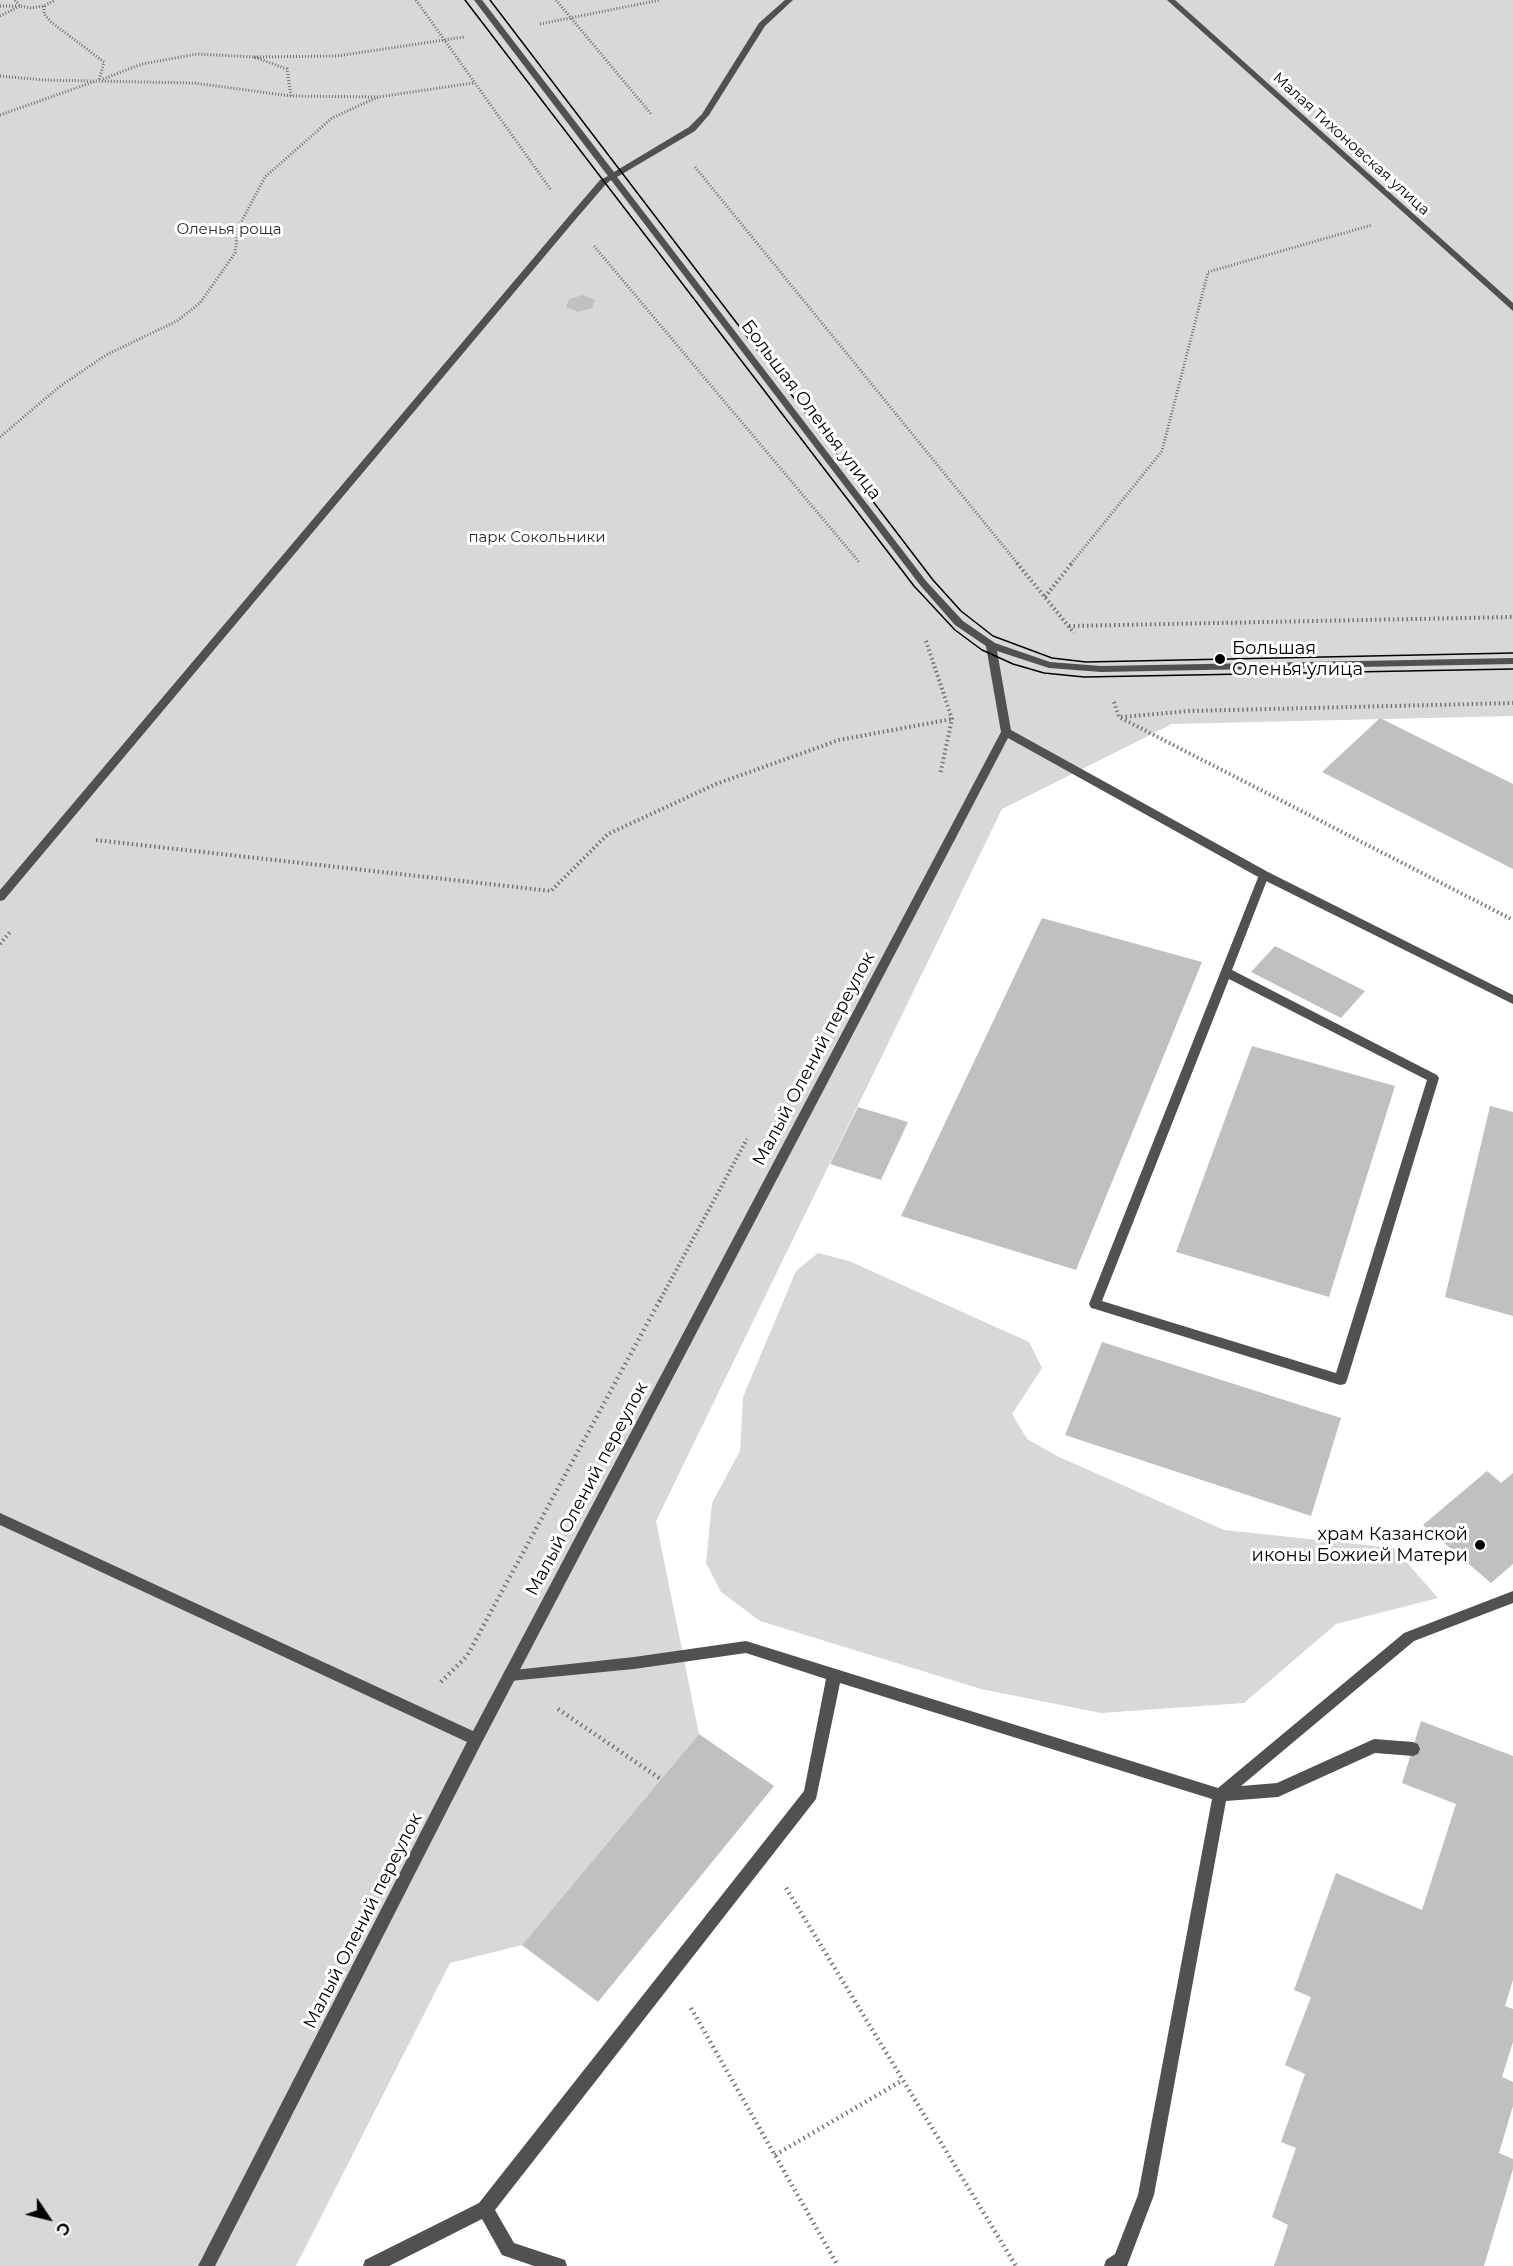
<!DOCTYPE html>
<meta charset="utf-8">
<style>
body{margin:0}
#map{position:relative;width:1513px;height:2266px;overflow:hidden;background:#fff;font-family:Montserrat,sans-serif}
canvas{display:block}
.north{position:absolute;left:18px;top:2188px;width:60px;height:60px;-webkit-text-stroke:4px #fff;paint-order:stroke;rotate:125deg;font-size:16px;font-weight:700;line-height:24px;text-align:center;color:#000}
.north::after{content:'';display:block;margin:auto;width:21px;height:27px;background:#000;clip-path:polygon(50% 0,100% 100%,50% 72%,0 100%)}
</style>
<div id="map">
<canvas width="1513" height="2266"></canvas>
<div class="north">С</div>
</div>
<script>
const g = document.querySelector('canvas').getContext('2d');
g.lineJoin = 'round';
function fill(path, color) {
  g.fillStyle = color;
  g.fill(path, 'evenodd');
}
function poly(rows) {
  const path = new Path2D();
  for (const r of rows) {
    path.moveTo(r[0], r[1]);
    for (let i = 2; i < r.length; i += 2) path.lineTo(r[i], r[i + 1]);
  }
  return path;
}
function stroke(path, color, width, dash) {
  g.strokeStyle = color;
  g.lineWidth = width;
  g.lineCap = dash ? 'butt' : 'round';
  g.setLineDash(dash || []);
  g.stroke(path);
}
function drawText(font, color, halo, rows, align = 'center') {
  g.font = font + ' Montserrat,sans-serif';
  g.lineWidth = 6;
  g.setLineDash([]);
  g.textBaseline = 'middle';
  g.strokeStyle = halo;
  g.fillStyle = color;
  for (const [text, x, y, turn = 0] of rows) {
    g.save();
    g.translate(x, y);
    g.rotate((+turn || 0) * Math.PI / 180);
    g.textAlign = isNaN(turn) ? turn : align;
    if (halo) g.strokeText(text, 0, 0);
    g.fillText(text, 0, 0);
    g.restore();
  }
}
fill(poly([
 [0,0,1513,0,1513,716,1172,724,1002,809,656,1521,699,1734,522,1945,450,1963,296,2266,0,2266],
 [818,1253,849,1261,1029,1342,1042,1368,1012,1414,1027,1439,1057,1456,1224,1530,1394,1548,1438,1598,1336,1624,1244,1703,1101,1713,981,1689,760,1621,721,1592,706,1563,712,1503,740,1451,743,1397,796,1271]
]), '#d8d8d8');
fill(poly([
 [583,295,595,300,592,308,578,312,566,307,569,299],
 [1380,718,1513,784,1513,869,1322,772],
 [1042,918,1202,962,1076,1270,901,1216],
 [1275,946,1365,991,1341,1018,1251,972],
 [1252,1046,1395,1086,1329,1297,1176,1252],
 [1490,1106,1513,1112,1513,1316,1445,1297],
 [858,1107,908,1122,881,1180,830,1164],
 [1102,1342,1341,1418,1311,1516,1065,1435],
 [1487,1471,1501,1483,1513,1473,1513,1564,1491,1583,1423,1525],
 [1421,1721,1513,1756,1513,1980,1505,2006,1513,2009,1513,2042,1502,2077,1513,2082,1513,2106,1499,2153,1513,2159,1513,2169,1484,2266,1274,2266,1288,2225,1272,2217,1296,2148,1281,2142,1305,2074,1285,2065,1311,1997,1294,1990,1336,1873,1422,1910,1456,1804,1402,1783],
 [699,1734,774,1786,598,2002,522,1945]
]), '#c0c0c0');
stroke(poly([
 [15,0,20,6,31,8,44,6,55,0],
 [416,0,551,190],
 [556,0,652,115],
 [0,6,17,6],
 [44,6,44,14,51,22,104,62,99,80],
 [0,16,20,6],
 [540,24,660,0],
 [254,57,337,56,464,37],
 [0,76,44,80,194,83,291,96,378,97,473,83],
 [103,79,142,64,197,54,254,57,287,69,291,96],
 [0,115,96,81],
 [695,167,1018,564],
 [594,246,859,562],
 [0,437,59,387,106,355,177,321,200,303,235,253,238,228,265,177,332,118,378,97],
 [1071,564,1162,451,1208,272,1372,225]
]), '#737373', 3, [1, 2]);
stroke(poly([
 [1017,563,1074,633],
 [1045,597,1072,563],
 [1069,626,1513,617],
 [926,641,952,719,940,775],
 [1114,702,1119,717,1513,920],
 [1121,717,1189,711,1513,703],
 [96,840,551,891,608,834,716,784,839,740,952,719],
 [0,944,10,932],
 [659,1302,747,1139]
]), '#737373', 4, [1.5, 3]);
stroke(poly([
 [441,1682,467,1656,660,1300],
 [558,1709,662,1780],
 [786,1888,1016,2266],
 [691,2008,838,2266],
 [775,2155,903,2080]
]), '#737373', 4.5, [1.5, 4]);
fill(poly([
 [1167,0,1175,0,1513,303,1513,311,1167,0],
 [1264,871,1269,875,1232,970,1437,1075,1439,1078,1347,1380,1345,1384,1340,1385,1095,1309,1091,1308,1089,1304,1259,875,1264,871],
 [1229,979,1427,1080,1336,1373,1102,1301,1229,979],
 [1513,1591,1513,1603,1414,1641,1241,1786,1277,1783,1374,1739,1413,1742,1418,1744,1420,1749,1418,1754,1413,1756,1375,1753,1278,1797,1226,1801,1154,2195,1127,2266,1104,2266,1106,2260,1115,2254,1138,2195,1212,1799,840,1683,816,1799,495,2210,514,2243,565,2260,567,2266,534,2266,502,2255,482,2219,389,2266,363,2266,365,2260,479,2203,804,1791,826,1679,746,1653,634,1669,510,1681,505,1679,503,1675,505,1671,634,1657,746,1641,1218,1788,1404,1633,1513,1591]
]), '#515151');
fill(poly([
 [474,0,482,0,614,172,689,127,702,114,759,23,785,0,793,0,765,26,709,115,695,131,617,177,926,581,963,621,995,643,1050,662,1101,666,1513,658,1513,664,1101,672,1049,668,997,651,1011,730,1268,872,1513,995,1513,1004,1260,878,1008,738,481,1744,215,2266,198,2266,467,1742,0,1525,0,1513,473,1731,1001,732,986,646,955,625,920,585,611,180,606,184,575,220,4,900,0,901,0,890,569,216,600,180,608,176,474,0]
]), '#515151');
stroke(poly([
 [465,0,914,586,955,630,982,650,1013,664,1044,673,1084,677,1513,669],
 [490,0,933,580,961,611,993,636,1052,658,1086,662,1513,653]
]), '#000', 1.5);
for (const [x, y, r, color] of [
 [1220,659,6,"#000"],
 [1480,1545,6,"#000"]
]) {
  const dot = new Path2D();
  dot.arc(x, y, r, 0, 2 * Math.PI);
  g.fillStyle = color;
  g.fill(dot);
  stroke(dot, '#fff', 2);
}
drawText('15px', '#000', '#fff', [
 ["Малая Тихоновская улица",1351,144,42]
]);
drawText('15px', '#2f2f2f', '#fff', [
 ["Оленья роща",229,230],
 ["парк Сокольники",537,538]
]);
drawText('18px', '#000', '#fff', [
 ["Большая Оленья улица",811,410,53],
 ["Малый Олений переулок",814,1059,-62],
 ["Малый Олений переулок",587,1489,-62],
 ["Малый Олений переулок",363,1921,-63]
]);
drawText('18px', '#000', '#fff', [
 ["Большая",1232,649],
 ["Оленья улица",1232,670],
 ["храм Казанской",1468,1535,"right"],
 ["иконы Божией Матери",1468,1556,"right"]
], 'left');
</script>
